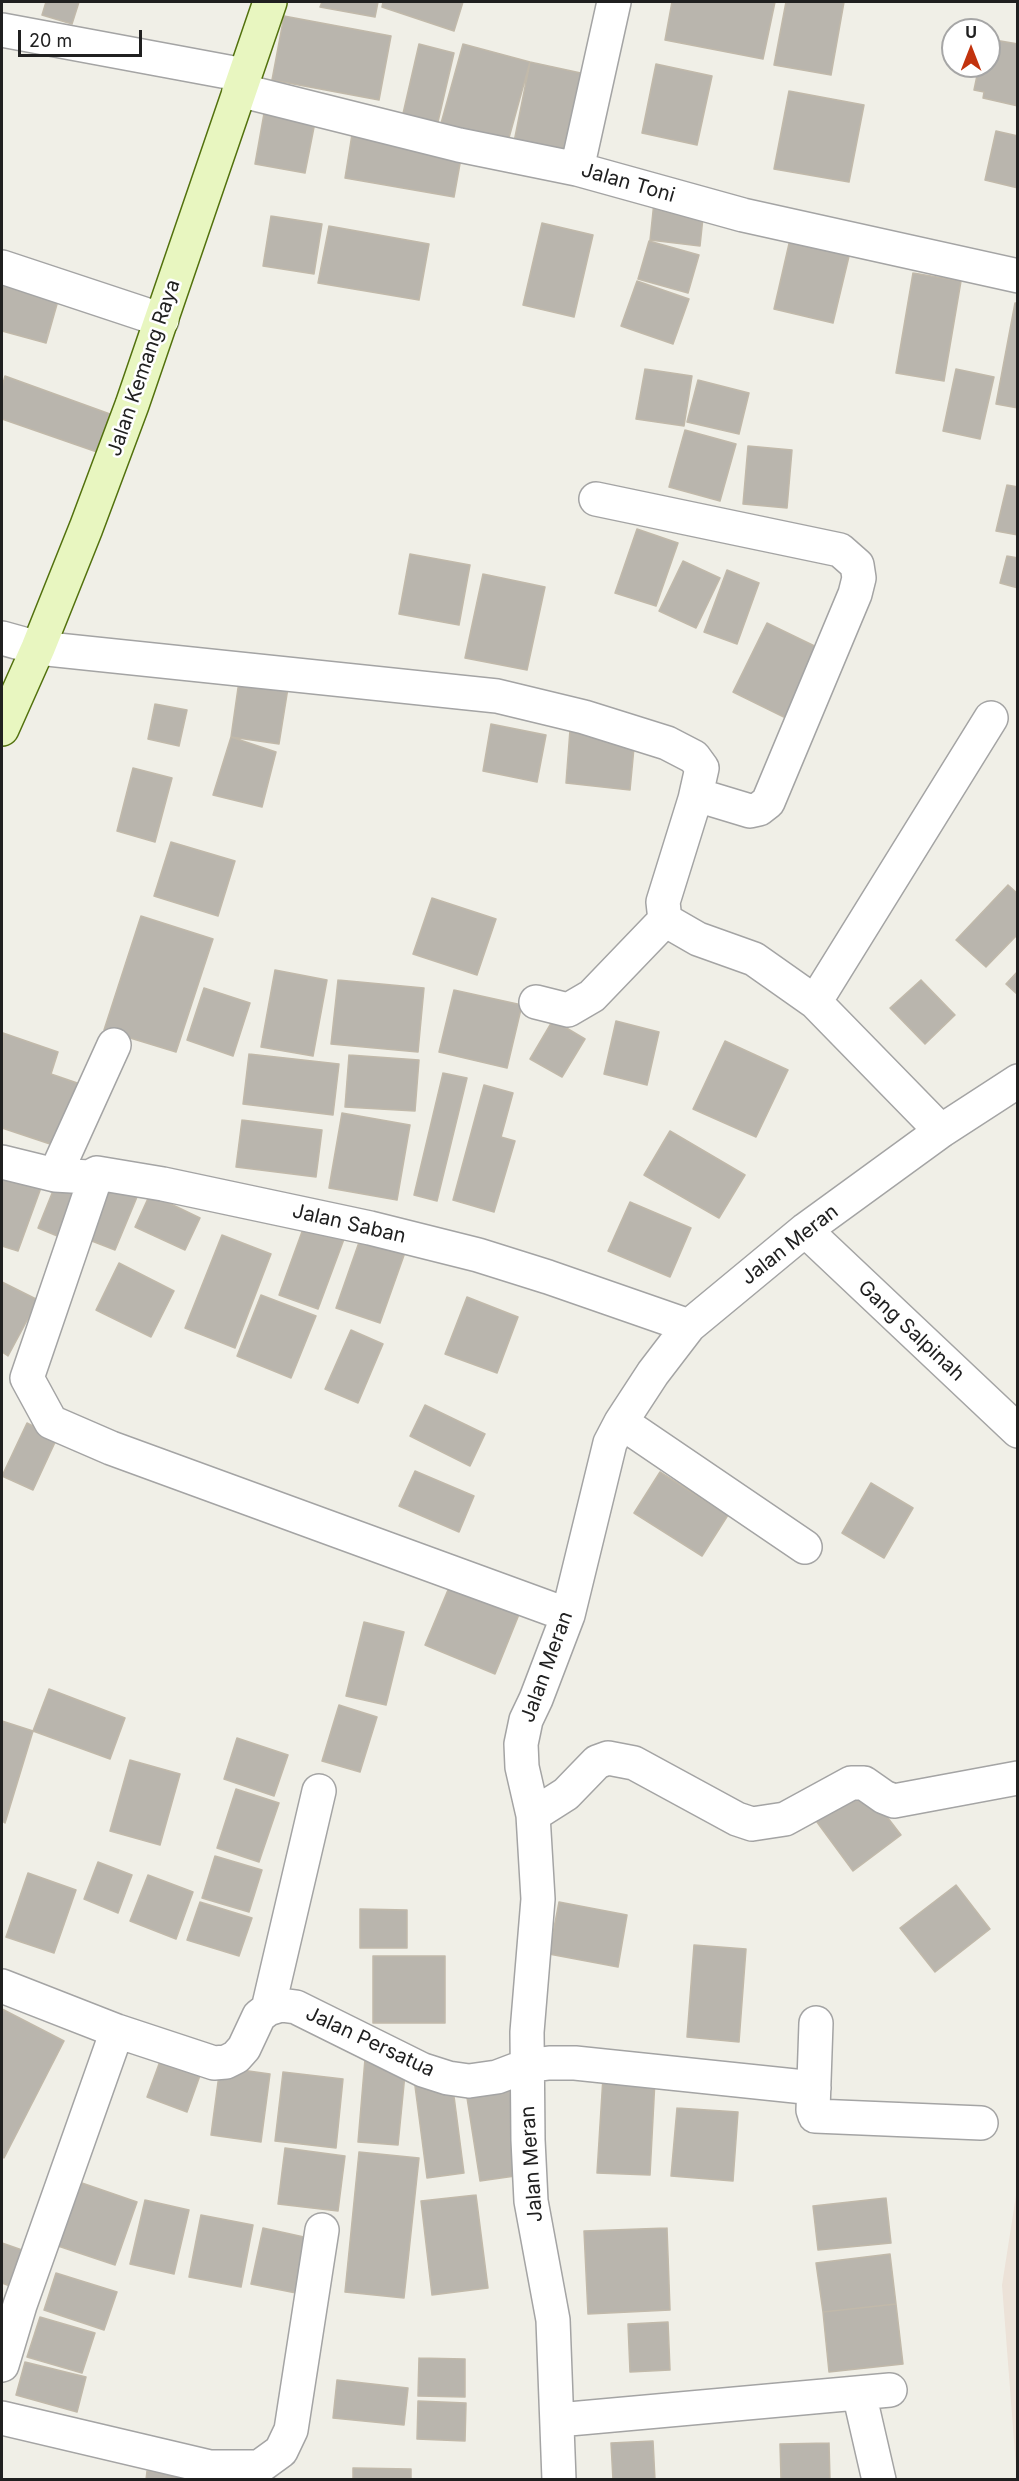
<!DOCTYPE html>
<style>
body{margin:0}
#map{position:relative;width:1019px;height:2481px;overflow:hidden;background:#f0efe7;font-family:Inter,sans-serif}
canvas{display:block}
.frame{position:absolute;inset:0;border:3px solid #202020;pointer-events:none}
.north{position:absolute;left:941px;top:18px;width:60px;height:60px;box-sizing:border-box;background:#fff;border:2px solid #a6a6a6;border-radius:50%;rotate:0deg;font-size:16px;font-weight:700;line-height:24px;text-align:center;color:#202020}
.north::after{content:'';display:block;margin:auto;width:21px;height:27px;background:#c2330e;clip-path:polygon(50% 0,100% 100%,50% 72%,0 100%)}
.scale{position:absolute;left:18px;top:30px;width:124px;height:27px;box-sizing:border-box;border:3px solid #202020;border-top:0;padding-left:8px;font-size:18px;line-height:21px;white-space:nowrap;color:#202020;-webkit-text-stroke:4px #fff;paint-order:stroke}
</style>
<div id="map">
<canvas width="1019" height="2481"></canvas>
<div class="frame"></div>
<div class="north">U</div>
<div class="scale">20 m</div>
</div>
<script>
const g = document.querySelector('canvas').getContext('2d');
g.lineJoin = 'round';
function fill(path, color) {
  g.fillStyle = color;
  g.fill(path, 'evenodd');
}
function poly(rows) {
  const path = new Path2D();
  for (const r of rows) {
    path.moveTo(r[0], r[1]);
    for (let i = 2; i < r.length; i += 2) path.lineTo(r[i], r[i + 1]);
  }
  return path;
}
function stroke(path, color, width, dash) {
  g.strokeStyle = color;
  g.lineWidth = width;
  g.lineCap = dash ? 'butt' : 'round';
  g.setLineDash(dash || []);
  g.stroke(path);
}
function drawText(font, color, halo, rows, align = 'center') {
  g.font = font + ' Inter,sans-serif';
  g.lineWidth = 5;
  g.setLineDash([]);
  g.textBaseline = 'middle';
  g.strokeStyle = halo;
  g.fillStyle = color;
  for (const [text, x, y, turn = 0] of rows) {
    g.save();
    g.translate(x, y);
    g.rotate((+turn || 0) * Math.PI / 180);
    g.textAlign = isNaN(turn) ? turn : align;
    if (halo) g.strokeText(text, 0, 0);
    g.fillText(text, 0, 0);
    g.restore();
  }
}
fill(poly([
 [1017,2189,1018,2479,1017,2480,1002,2285]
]), '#ece2d8');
const building = poly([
 [46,2,79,2,72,24,42,15,46,2],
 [322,2,378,2,375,17,320,7,322,2],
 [383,2,463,2,454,31,382,7,383,2],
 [672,2,775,2,763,59,665,40,672,2],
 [786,2,844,2,831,75,774,65,786,2],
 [284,16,391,36,379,100,272,80,284,16],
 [989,39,1018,44,1018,106,983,98,984,92,974,90,979,66,989,66,989,39],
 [419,44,454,53,437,126,402,118,419,44],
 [463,44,530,62,507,145,440,127,463,44],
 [530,62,590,75,573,158,513,147,530,62],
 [656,64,712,76,697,145,642,133,656,64],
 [789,91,864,105,849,182,774,169,789,91],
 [265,108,316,117,305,173,255,164,265,108],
 [353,128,463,147,454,197,345,178,353,128],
 [996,131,1018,136,1018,188,985,180,996,131],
 [654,202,704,208,700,246,650,240,654,202],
 [271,216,322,224,314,274,263,266,271,216],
 [542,223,593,235,574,317,523,305,542,223],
 [329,226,429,244,419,300,318,283,329,226],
 [791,235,851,248,833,323,774,309,791,235],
 [649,241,699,255,688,293,638,279,649,241],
 [913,273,961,281,944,381,896,373,913,273],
 [2,274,61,290,46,343,2,331,2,274],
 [637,281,689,299,673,344,621,326,637,281],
 [1015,303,1018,303,1018,408,996,404,1015,303],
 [645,369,692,376,684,426,636,419,645,369],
 [956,369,994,377,980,439,943,431,956,369],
 [5,376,110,414,97,452,2,419,2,387,5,376],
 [698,380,749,393,739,434,687,422,698,380],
 [685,430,736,444,720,501,669,487,685,430],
 [748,446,792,450,787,508,743,504,748,446],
 [1007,485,1018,487,1018,535,996,531,1007,485],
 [637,529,678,543,656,606,615,593,637,529],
 [410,554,470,565,459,625,399,614,410,554],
 [1007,556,1018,558,1018,588,1000,583,1007,556],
 [683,561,720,578,696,628,659,611,683,561],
 [727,570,759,583,737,644,704,632,727,570],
 [483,574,545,587,527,670,465,658,483,574],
 [767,623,829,653,794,722,733,692,767,623],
 [239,681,288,688,279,744,231,737,239,681],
 [155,704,187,710,179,746,148,739,155,704],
 [491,724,546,735,537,782,483,771,491,724],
 [570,730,635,737,630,790,566,783,570,730],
 [231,737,276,752,262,807,213,795,231,737],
 [133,768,172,778,155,842,117,831,133,768],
 [171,842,235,861,218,916,154,896,171,842],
 [1008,885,1018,894,1018,934,986,967,956,940,1008,885],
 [432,898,496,919,477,975,413,954,432,898],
 [141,916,213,939,176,1052,104,1030,141,916],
 [275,970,327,980,313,1056,261,1047,275,970],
 [1018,971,1018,995,1006,984,1018,971],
 [338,980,424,988,418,1052,331,1044,338,980],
 [921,980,955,1015,925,1044,890,1008,921,980],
 [204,988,250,1003,233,1056,187,1040,204,988],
 [454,990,522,1005,507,1068,439,1052,454,990],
 [553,1020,585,1039,562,1077,530,1059,553,1020],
 [616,1021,659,1032,647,1085,604,1074,616,1021],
 [3,1033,58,1052,51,1074,86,1086,65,1149,2,1128,3,1033],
 [725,1041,788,1070,756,1137,693,1109,725,1041],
 [249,1054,339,1064,333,1115,243,1104,249,1054],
 [349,1055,419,1060,415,1111,345,1107,349,1055],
 [443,1073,467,1078,437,1201,414,1195,443,1073],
 [484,1085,513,1093,501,1137,515,1141,494,1212,453,1200,484,1085],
 [342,1113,410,1125,397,1200,329,1188,342,1113],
 [242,1120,322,1130,316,1177,236,1167,242,1120],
 [670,1131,745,1175,719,1218,644,1175,670,1131],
 [2,1171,42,1185,18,1251,2,1246,2,1171],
 [57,1181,87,1193,67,1240,38,1228,57,1181],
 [101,1183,137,1197,115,1250,79,1236,101,1183],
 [150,1194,200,1218,185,1250,135,1227,150,1194],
 [630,1202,691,1228,670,1277,608,1251,630,1202],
 [307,1218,347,1231,318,1309,279,1295,307,1218],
 [364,1228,408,1244,380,1323,336,1308,364,1228],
 [222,1235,271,1254,235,1348,185,1328,222,1235],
 [119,1263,174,1291,151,1337,96,1310,119,1263],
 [2,1282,38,1300,8,1356,2,1352,2,1282],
 [261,1295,316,1316,291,1378,237,1356,261,1295],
 [467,1297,518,1317,497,1373,445,1354,467,1297],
 [351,1330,383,1344,358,1403,325,1389,351,1330],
 [425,1405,485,1434,470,1466,410,1436,425,1405],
 [27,1423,57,1438,33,1490,2,1476,27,1423],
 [415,1471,474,1496,459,1532,399,1506,415,1471],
 [660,1472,728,1515,702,1556,634,1513,660,1472],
 [871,1483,913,1508,884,1558,842,1533,871,1483],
 [453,1578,522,1607,495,1674,425,1645,453,1578],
 [364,1622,404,1632,386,1705,346,1696,364,1622],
 [49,1689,125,1718,110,1759,33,1731,49,1689],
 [339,1705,377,1717,360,1772,322,1761,339,1705],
 [2,1721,33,1731,5,1823,2,1821,2,1721],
 [237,1738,288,1755,274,1796,224,1779,237,1738],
 [130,1760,180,1774,160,1845,110,1831,130,1760],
 [861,1783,901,1835,853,1871,814,1818,861,1783],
 [236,1789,279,1803,259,1862,217,1848,236,1789],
 [215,1856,262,1870,249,1912,202,1898,215,1856],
 [98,1862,132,1875,118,1913,84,1899,98,1862],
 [28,1873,76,1890,54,1953,6,1937,28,1873],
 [148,1875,193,1892,176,1939,130,1921,148,1875],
 [956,1885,990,1929,935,1972,900,1928,956,1885],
 [200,1902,252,1918,239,1956,187,1940,200,1902],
 [559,1902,627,1915,618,1967,549,1954,559,1902],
 [360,1909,407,1910,407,1948,360,1948,360,1909],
 [694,1945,746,1949,739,2042,687,2037,694,1945],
 [373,1956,445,1956,445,2023,373,2023,373,1956],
 [2,2009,64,2041,4,2158,2,2156,2,2009],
 [163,2053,203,2067,187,2112,147,2097,163,2053],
 [365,2059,406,2064,398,2145,358,2142,365,2059],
 [220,2067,270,2074,261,2142,211,2135,220,2067],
 [283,2072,343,2079,336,2148,275,2141,283,2072],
 [603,2077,655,2080,650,2175,597,2173,603,2077],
 [514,2078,529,2174,480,2181,465,2085,514,2078],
 [452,2081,464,2173,427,2178,415,2086,452,2081],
 [677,2108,738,2112,733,2181,671,2176,677,2108],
 [285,2148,345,2156,338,2211,278,2204,285,2148],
 [359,2152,419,2158,404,2298,345,2292,359,2152],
 [79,2182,137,2202,115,2265,58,2246,79,2182],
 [476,2195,488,2288,432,2295,421,2201,476,2195],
 [886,2198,891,2243,818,2250,813,2206,886,2198],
 [145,2200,189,2210,174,2274,130,2264,145,2200],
 [201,2215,253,2225,241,2287,189,2277,201,2215],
 [263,2228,313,2239,301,2294,251,2284,263,2228],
 [667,2228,670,2310,588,2314,584,2231,667,2228],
 [2,2243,22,2250,10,2286,2,2283,2,2243],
 [890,2254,896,2304,823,2312,816,2263,890,2254],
 [56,2273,117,2292,104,2330,44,2310,56,2273],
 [896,2304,903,2364,829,2372,823,2312,896,2304],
 [40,2317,95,2333,82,2373,27,2357,40,2317],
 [668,2322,670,2370,630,2372,628,2324,668,2322],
 [419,2358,465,2359,465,2397,418,2396,419,2358],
 [25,2362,86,2377,77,2412,16,2395,25,2362],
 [337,2380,408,2388,404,2425,333,2418,337,2380],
 [418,2401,466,2403,465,2441,417,2439,418,2401],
 [653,2441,655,2480,613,2480,611,2443,653,2441],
 [829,2443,830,2480,781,2480,780,2444,829,2443],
 [353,2468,411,2469,411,2480,353,2480,353,2468],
 [147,2471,196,2477,196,2480,146,2480,147,2471]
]);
fill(building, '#b9b5ad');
stroke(building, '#c1b9aa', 1.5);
const street = poly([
 [2,30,244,75],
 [239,90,459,145,577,169,743,215,1018,276],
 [577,169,614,2],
 [2,267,162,320],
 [596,499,840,550,857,565,859,578,855,594,768,802,759,809,750,811,707,798,695,799,663,902,665,920,698,939,754,959,815,1002,941,1131],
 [2,638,38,648,497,696,584,717,667,743,694,757,702,768,695,799],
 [536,1002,568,1010,592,996,665,920],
 [815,1002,991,718],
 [2,1162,55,1175,89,1177,97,1173,163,1184,370,1228,478,1255,548,1277,689,1326],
 [97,1173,27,1378,51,1422,111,1448,568,1615],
 [55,1175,114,1045],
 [805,1230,1018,1431],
 [621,1422,805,1547],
 [533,1815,566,1794,597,1762,608,1758,634,1763,737,1819,752,1824,785,1819,851,1783,864,1783,884,1797,894,1801,1018,1778],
 [2,1986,117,2031,214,2063,226,2062,236,2057,244,2048,259,2016,268,2009,281,2005,296,2007,423,2070,448,2078,469,2081,497,2077,526,2066,549,2063,575,2063,814,2088],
 [268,2009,319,1791],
 [816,2023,813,2110,815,2116,981,2123],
 [2,2365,20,2305,117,2031],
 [859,2393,879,2480],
 [2,2418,210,2467,259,2467,281,2451,291,2430,322,2230],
 [558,2420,890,2390],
 [559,2480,553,2320,531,2201,528,2140,527,2032,538,1899,533,1815,522,1767,521,1744,526,1720,536,1699,568,1615,610,1443,621,1422,653,1373,689,1326,805,1230,941,1131,1018,1081]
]);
const secondary = poly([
 [2,729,38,648,86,528,132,405,270,2]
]);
stroke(street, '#a4a4a4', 36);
stroke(secondary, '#52710d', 36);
stroke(street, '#fff', 33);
stroke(secondary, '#e8f6c0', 33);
drawText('20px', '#202020', '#fff', [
 ["Jalan Toni",628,183,16],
 ["Jalan Kemang Raya",144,368,-71],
 ["Jalan Saban",349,1224,13],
 ["Jalan Meran",790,1245,-38],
 ["Gang Salpinah",911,1331,43],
 ["Jalan Meran",547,1667,-70],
 ["Jalan Persatua",370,2042,25],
 ["Jalan Meran",532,2164,-94]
]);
</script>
